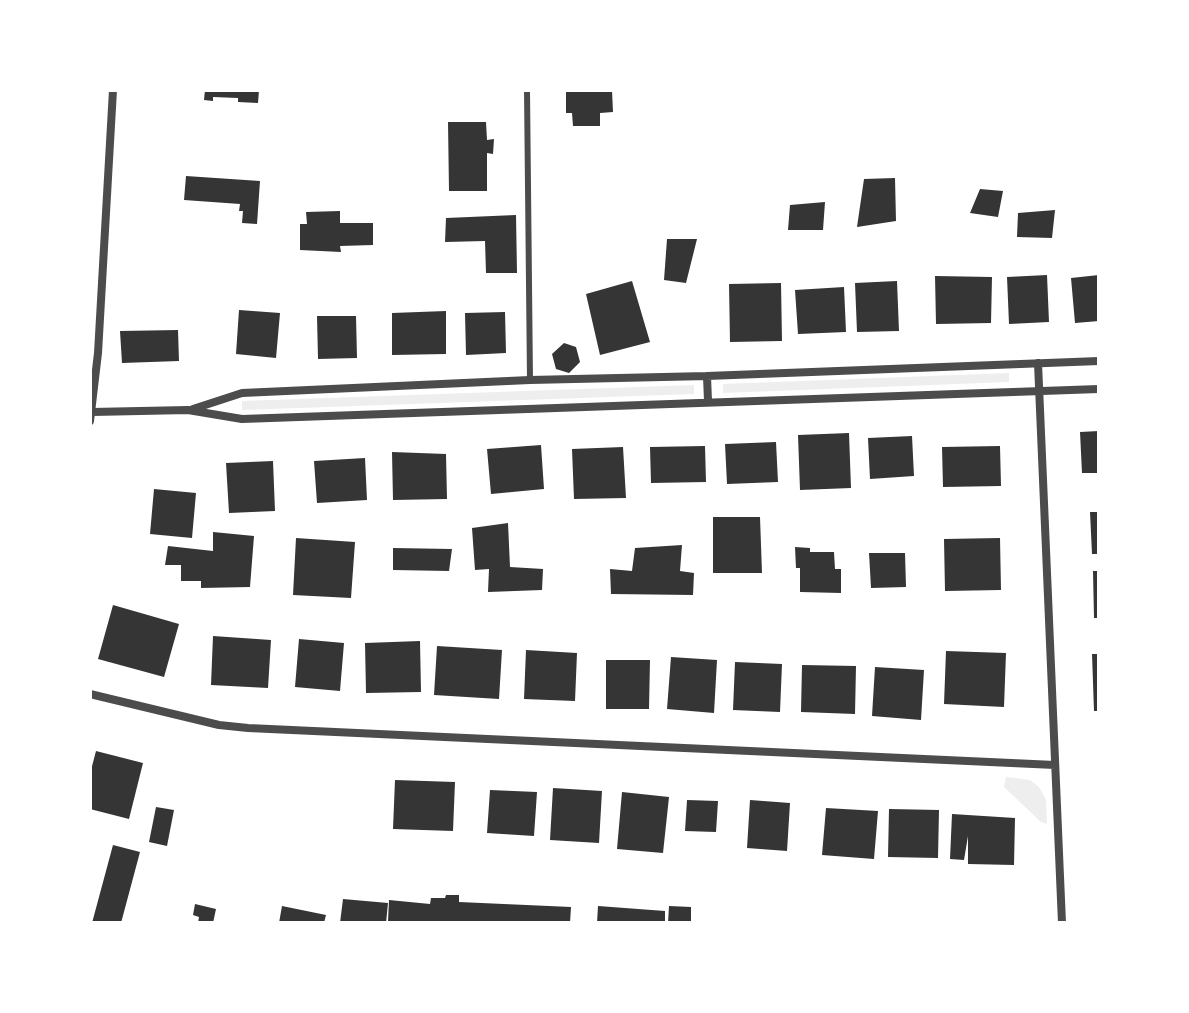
<!DOCTYPE html>
<style>
body{margin:0}
#map{position:relative;width:1189px;height:1013px;overflow:hidden;background:#fff;font-family:"Fira Sans Condensed",sans-serif}
canvas{display:block}
.frame{position:absolute;inset:0;border:92px solid #fff;pointer-events:none}
</style>
<div id="map">
<canvas width="1189" height="1013"></canvas>
<div class="frame"></div>
</div>
<script>
const g = document.querySelector('canvas').getContext('2d');
g.lineJoin = 'round';
function fill(path, color) {
  g.fillStyle = color;
  g.fill(path, 'evenodd');
}
function poly(rows) {
  const path = new Path2D();
  for (const r of rows) {
    path.moveTo(r[0], r[1]);
    for (let i = 2; i < r.length; i += 2) path.lineTo(r[i], r[i + 1]);
  }
  return path;
}
function stroke(path, color, width, dash) {
  g.strokeStyle = color;
  g.lineWidth = width;
  g.lineCap = dash ? 'butt' : 'round';
  g.setLineDash(dash || []);
  g.stroke(path);
}
fill(poly([
 [1009,373,1009,382,723,393,723,384],
 [694,385,694,394,242,410,242,401],
 [1006,777,1030,780,1039,787,1046,800,1047,824,1041,822,1004,787]
]), '#eee');
fill(poly([
 [205,90,259,90,258,103,238,102,238,98,213,97,213,101,204,100],
 [566,90,612,90,613,112,600,113,600,126,573,126,572,113,566,113],
 [448,122,486,122,487,140,494,139,493,154,487,153,487,191,449,191],
 [186,176,260,181,257,224,242,223,243,211,239,211,240,204,184,200],
 [895,178,896,221,857,227,864,179],
 [980,189,1003,191,998,217,970,213],
 [825,202,823,230,788,230,790,205],
 [1055,210,1052,238,1017,237,1018,213],
 [340,211,340,223,373,223,373,245,340,246,341,252,300,250,300,224,307,224,306,212],
 [516,215,517,273,486,273,485,241,445,242,446,218],
 [667,239,697,239,686,283,664,280],
 [1047,275,1049,322,1009,324,1007,277],
 [1099,275,1099,321,1075,323,1071,278],
 [935,276,992,277,991,323,936,324],
 [632,281,650,342,600,355,586,294],
 [897,281,899,331,857,332,855,283],
 [781,283,782,341,730,342,729,284],
 [844,287,846,332,798,334,795,290],
 [239,310,280,313,276,358,236,354],
 [446,311,446,354,392,355,392,313],
 [505,312,506,353,466,355,465,313],
 [317,316,356,316,357,358,318,359],
 [178,330,179,361,122,363,120,331],
 [564,343,576,347,580,362,569,373,556,369,552,354],
 [1099,431,1099,473,1082,473,1080,432],
 [849,433,851,488,800,490,798,435],
 [912,436,914,476,870,479,868,438],
 [776,442,778,482,727,484,725,444],
 [541,445,544,489,491,494,487,449],
 [705,446,706,482,651,483,650,447],
 [1000,446,1001,486,943,487,942,447],
 [623,447,626,498,574,499,572,449],
 [392,452,446,454,447,499,393,500],
 [365,458,367,500,317,503,314,461],
 [273,461,275,511,229,513,226,463],
 [154,489,196,493,192,538,150,534],
 [1090,512,1099,512,1099,554,1092,554],
 [713,517,760,517,762,573,713,573],
 [508,523,510,567,543,569,542,590,488,592,489,569,475,570,472,528],
 [213,532,254,536,250,587,201,588,201,581,181,581,181,565,165,565,168,546,213,551],
 [296,538,355,542,351,598,293,595],
 [1000,538,1001,590,945,591,944,539],
 [682,545,680,571,694,573,693,595,611,594,610,569,632,571,635,548],
 [795,547,810,548,810,552,834,552,835,569,841,569,841,593,800,592,800,568,796,568],
 [393,548,452,549,449,571,393,570],
 [869,553,905,553,906,587,871,588],
 [1093,571,1099,571,1099,618,1094,618],
 [113,605,179,624,164,677,98,659],
 [213,636,271,640,268,688,211,685],
 [299,639,344,643,340,691,295,687],
 [420,641,421,692,366,693,365,643],
 [437,646,502,650,499,699,434,695],
 [526,650,577,653,575,701,524,699],
 [946,651,1006,653,1004,707,944,704],
 [1092,654,1099,654,1099,711,1094,711],
 [671,657,717,660,714,713,667,709],
 [606,660,650,660,649,709,606,709],
 [735,662,782,664,780,712,733,710],
 [802,665,856,666,855,714,801,712],
 [875,667,924,670,921,720,872,716],
 [96,751,143,763,129,819,90,809,90,774],
 [395,780,455,782,453,831,393,829],
 [553,788,602,791,599,843,550,840],
 [490,790,537,792,534,836,487,833],
 [622,792,669,797,663,853,617,849],
 [687,800,718,801,716,832,685,831],
 [750,800,790,803,787,851,747,848],
 [156,807,174,810,167,846,149,842],
 [826,808,878,811,874,859,822,855],
 [889,809,939,810,938,858,888,857],
 [952,814,1015,818,1014,865,968,864,968,836,964,860,950,859],
 [113,845,140,852,121,923,92,923],
 [446,895,459,895,459,902,571,907,570,923,388,922,389,900,430,904,431,898,445,898],
 [343,899,388,903,386,923,340,923],
 [195,904,216,909,213,923,198,923,199,917,193,915],
 [282,906,326,915,324,923,279,923],
 [598,906,665,911,665,923,597,923],
 [669,906,691,907,691,923,668,923]
]), '#353535');
stroke(poly([
 [527,90,530,380]
]), '#4c4c4c', 6);
stroke(poly([
 [1038,363,1062,923],
 [707,376,708,401],
 [193,409,242,393,530,380,707,376,1099,361],
 [92,412,188,410,242,419,1099,389],
 [90,421,98,353,113,90],
 [90,694,219,725,248,728,1055,765]
]), '#4c4c4c', 8);
</script>
